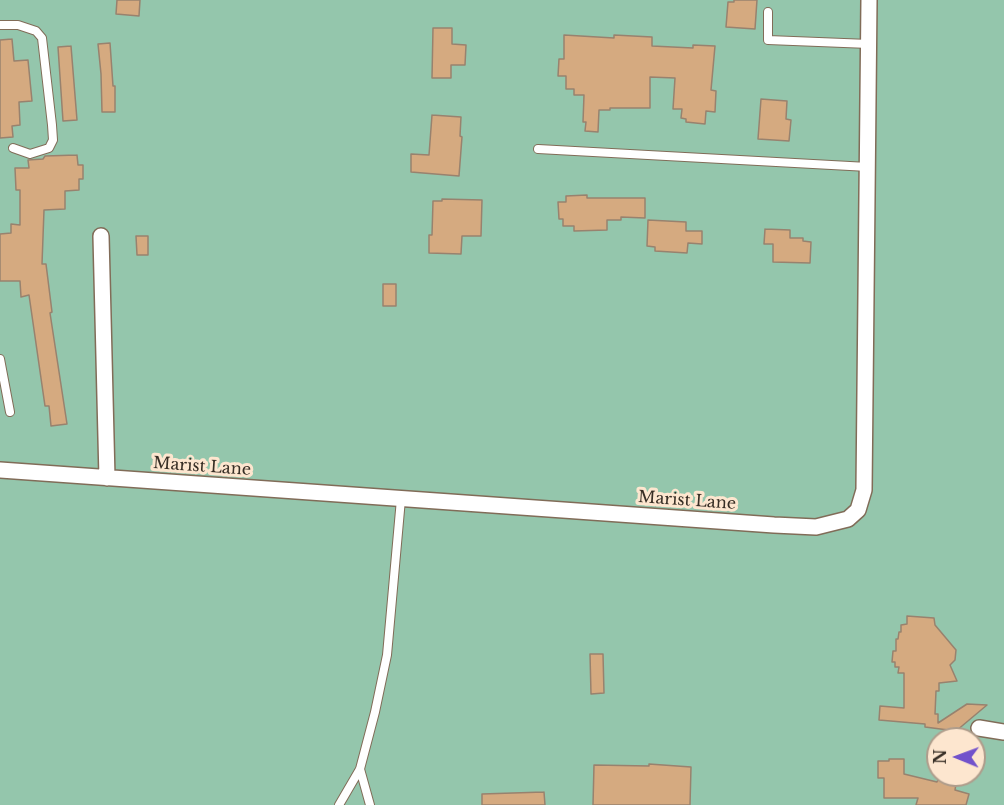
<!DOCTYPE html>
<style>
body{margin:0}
#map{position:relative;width:1004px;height:805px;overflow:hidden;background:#fde6cf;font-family:"Libre Baskerville",serif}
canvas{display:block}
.north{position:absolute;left:926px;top:727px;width:60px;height:60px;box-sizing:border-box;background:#fde6cf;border:2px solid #ae9c8b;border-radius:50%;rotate:271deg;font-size:16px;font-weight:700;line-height:24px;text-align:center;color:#372e25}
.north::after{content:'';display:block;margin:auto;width:21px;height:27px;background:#7252cb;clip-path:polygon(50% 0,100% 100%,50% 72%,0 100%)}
</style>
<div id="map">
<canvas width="1004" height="805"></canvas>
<div class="north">N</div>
</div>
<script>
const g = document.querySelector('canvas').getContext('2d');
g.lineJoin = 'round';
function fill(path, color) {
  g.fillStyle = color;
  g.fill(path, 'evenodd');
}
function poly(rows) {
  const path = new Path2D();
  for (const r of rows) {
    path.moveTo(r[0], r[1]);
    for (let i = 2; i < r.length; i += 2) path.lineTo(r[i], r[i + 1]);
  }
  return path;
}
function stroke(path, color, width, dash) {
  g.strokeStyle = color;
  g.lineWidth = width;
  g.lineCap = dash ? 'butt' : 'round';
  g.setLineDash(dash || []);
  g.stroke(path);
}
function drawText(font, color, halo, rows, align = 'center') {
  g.font = font + ' "Libre Baskerville",serif';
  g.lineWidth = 6;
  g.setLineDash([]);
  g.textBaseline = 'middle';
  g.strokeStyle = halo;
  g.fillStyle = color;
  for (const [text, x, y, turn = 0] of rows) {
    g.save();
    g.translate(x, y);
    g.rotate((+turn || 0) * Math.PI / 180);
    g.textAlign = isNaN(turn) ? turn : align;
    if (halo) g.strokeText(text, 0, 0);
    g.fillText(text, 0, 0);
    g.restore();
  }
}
fill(poly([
 [0,0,1004,0,1004,805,0,805],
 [938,739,974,739,974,775,938,775]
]), '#94c6ac');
const building = poly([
 [117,0,140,0,139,16,116,14,117,0],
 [734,0,757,0,755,29,726,27,728,2,734,2,734,0],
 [433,28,452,28,452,44,466,45,465,65,451,65,451,78,432,78,433,28],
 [564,35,614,38,614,35,652,37,652,46,693,48,693,45,715,46,711,90,716,91,715,112,706,111,705,124,686,122,686,119,681,118,682,109,673,109,675,78,650,77,650,108,610,108,610,110,599,110,598,132,585,131,586,122,583,122,584,95,574,95,574,89,566,89,566,76,558,76,559,59,564,59,564,35],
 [12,39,14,61,28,60,32,101,19,102,20,125,12,126,13,137,0,138,0,40,12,39],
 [110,43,113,86,115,86,115,112,102,112,101,74,98,44,110,43],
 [71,46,77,120,63,121,58,47,71,46],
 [761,99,787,101,786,119,791,120,789,141,758,139,761,99],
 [432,115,461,117,460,136,462,137,459,176,411,172,411,154,429,155,432,115],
 [77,155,78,165,83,165,83,179,79,179,79,190,65,191,65,209,44,210,42,264,46,264,52,312,50,313,67,424,51,426,49,406,45,406,29,295,21,297,20,281,0,281,0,234,11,233,11,224,20,225,20,190,16,190,15,168,29,168,28,160,43,159,45,156,77,155],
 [587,195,587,198,645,198,645,218,621,217,621,220,607,220,607,230,574,231,574,226,563,226,563,219,559,219,558,202,566,202,566,196,587,195],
 [442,199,482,200,481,236,462,236,461,254,429,253,429,235,432,235,433,201,442,201,442,199],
 [648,220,686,222,686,231,702,231,702,244,688,243,687,253,655,251,655,247,647,246,648,220],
 [765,229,790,230,790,238,803,238,803,241,811,242,810,263,773,262,773,244,764,244,765,229],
 [136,236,148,236,148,255,137,255,136,236],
 [383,284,396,284,396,306,383,306,383,284],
 [907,616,934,618,935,625,956,650,955,660,950,665,957,681,939,683,939,691,936,691,935,714,938,714,938,723,967,704,987,705,956,731,925,727,925,724,879,720,880,706,904,708,904,673,898,673,899,667,895,667,895,662,892,662,893,651,896,651,896,639,898,639,899,632,901,632,901,625,907,624,907,616],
 [590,654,603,654,604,693,591,694,590,654],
 [889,759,904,759,904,774,937,782,938,780,956,784,955,790,969,794,966,805,916,805,918,798,884,798,884,778,878,778,878,761,889,761,889,759],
 [649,764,691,767,690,805,593,805,594,765,649,766,649,764],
 [544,792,545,805,482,805,482,794,544,792]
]);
fill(building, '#d5aa80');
stroke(building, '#98826e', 1.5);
const service = poly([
 [768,12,768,40,869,44],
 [0,25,18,25,36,31,42,38,52,125,53,140,49,148,30,154,13,148],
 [538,149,868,167],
 [0,359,10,412],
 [360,769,370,805],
 [339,805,360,769,375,712,387,655,401,499]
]);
const minor = poly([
 [101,236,107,478],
 [0,470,774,525,816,527,848,519,858,510,864,490,869,0],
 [979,728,1004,732]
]);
stroke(service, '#816c58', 10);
stroke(minor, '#816c58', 18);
stroke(service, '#fff', 8);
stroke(minor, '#fff', 15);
drawText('16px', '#372e25', '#fde6cf', [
 ["Marist Lane",202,467,4],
 ["Marist Lane",687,501,4]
]);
</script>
